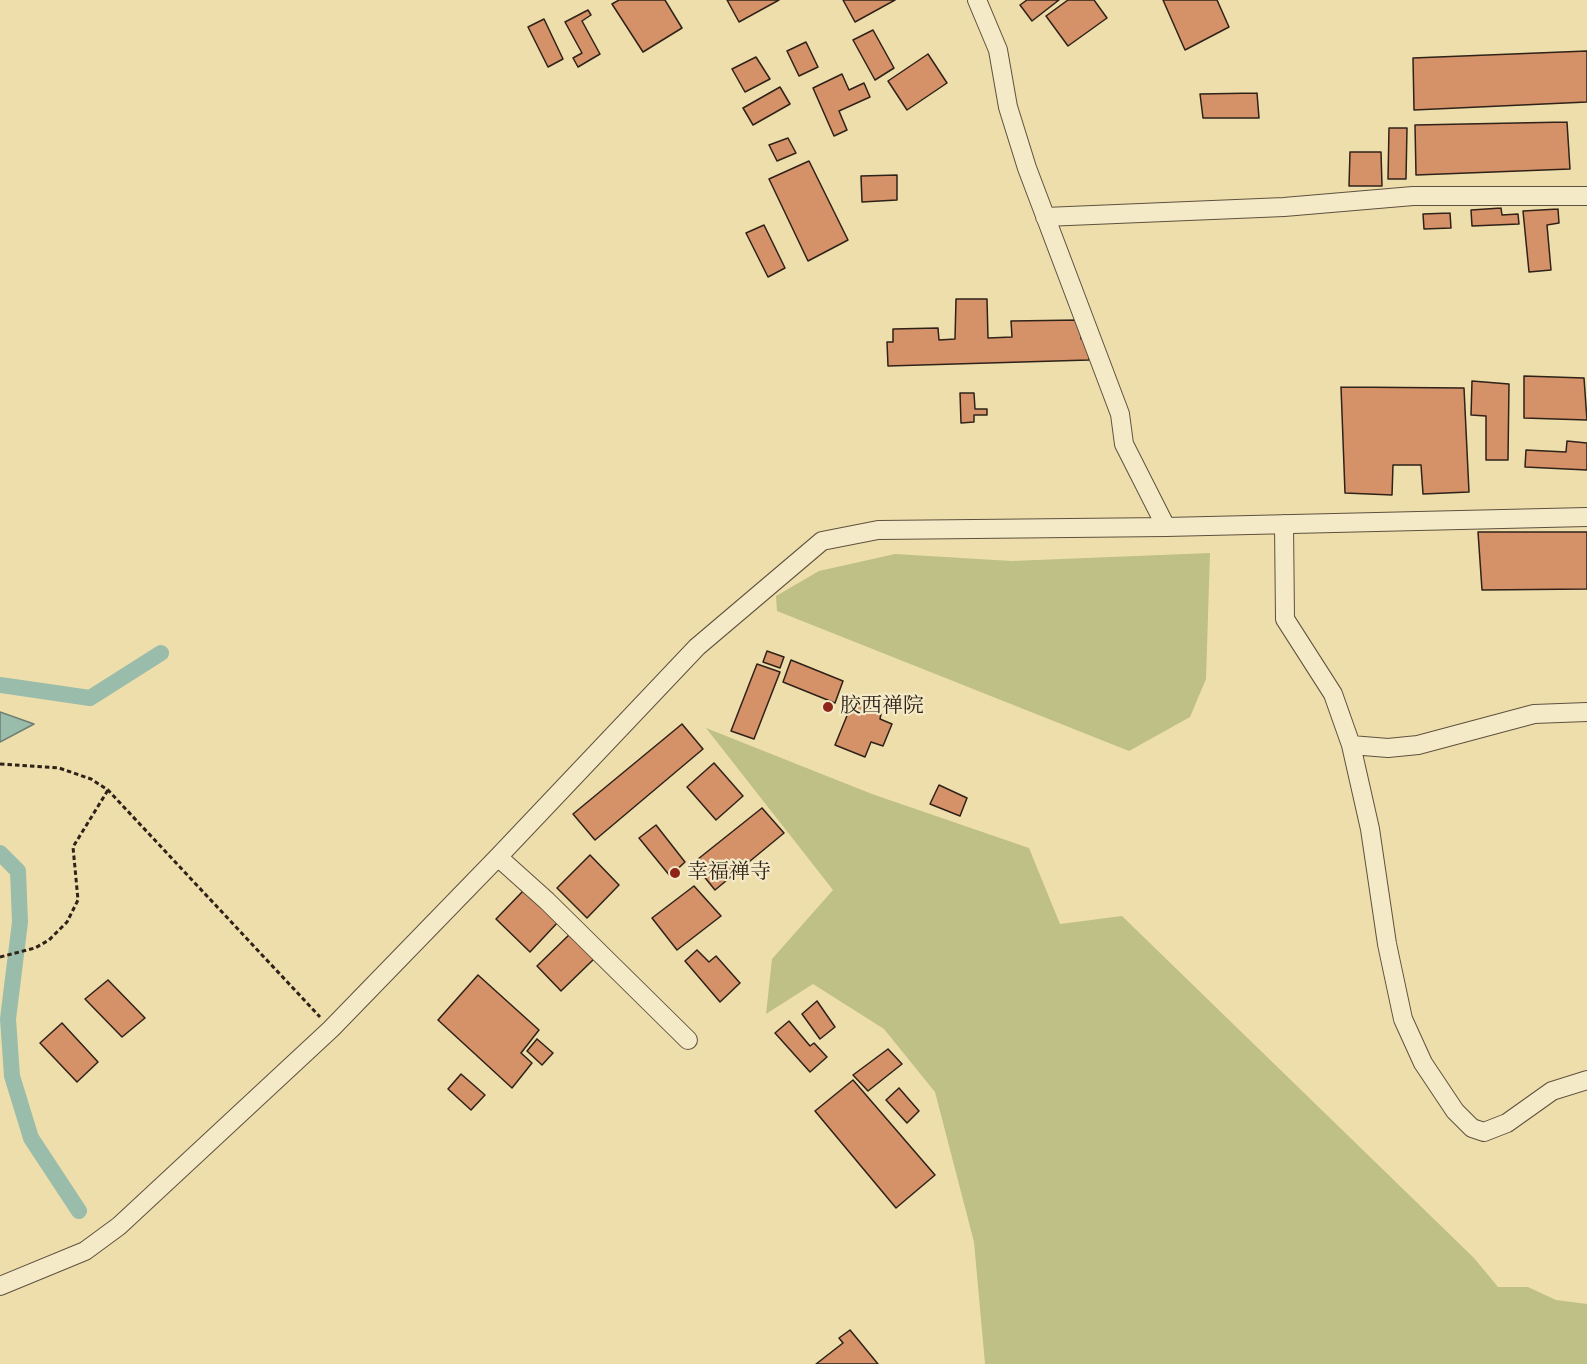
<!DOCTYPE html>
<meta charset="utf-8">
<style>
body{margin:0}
canvas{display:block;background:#eedeab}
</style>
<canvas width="1587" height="1364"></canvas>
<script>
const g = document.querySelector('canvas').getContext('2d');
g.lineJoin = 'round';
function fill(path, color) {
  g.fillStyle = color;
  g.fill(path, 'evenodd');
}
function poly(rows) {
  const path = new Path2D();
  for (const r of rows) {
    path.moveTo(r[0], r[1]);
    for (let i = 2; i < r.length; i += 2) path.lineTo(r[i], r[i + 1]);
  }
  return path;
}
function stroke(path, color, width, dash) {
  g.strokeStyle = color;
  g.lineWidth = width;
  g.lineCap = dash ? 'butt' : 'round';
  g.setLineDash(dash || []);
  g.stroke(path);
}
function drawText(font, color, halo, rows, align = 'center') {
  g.font = font + ' Alegreya,"Noto Serif SC",serif';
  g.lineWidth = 4.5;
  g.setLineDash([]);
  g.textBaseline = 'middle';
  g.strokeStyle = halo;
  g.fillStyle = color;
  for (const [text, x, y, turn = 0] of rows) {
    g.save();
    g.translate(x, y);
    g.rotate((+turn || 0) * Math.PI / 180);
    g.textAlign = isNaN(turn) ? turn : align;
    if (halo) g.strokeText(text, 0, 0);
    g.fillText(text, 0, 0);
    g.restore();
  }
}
fill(poly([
 [1210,553,1206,679,1190,717,1129,751,777,611,776,596,819,571,895,554,1012,561],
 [706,728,872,794,1029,848,1060,924,1122,916,1474,1258,1498,1287,1528,1287,1556,1300,1587,1304,1587,1364,985,1364,974,1242,935,1092,884,1029,813,984,766,1014,772,959,833,890]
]), '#bec086');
const water = poly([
 [0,712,34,724,0,742,0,712]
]);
fill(water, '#99bcab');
stroke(water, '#6e7e71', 1.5);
stroke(poly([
 [0,685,90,698,161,653],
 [0,853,18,871,20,922,8,1019,12,1076,31,1138,79,1211]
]), '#99bcab', 16);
const building = poly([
 [619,0,665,0,682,28,643,52,612,4,619,0],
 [727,0,779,0,739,22,727,0],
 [843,0,895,0,855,22,843,0],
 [1027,0,1059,0,1032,21,1020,5,1027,0],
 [1068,0,1094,0,1107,18,1068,46,1046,16,1068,0],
 [1163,0,1217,0,1229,27,1185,50,1163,0],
 [588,10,591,15,582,21,600,54,578,67,573,58,582,53,565,22,588,10],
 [544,19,563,59,548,67,528,27,544,19],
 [873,30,894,68,875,80,853,40,873,30],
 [806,42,818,67,799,76,787,51,806,42],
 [1587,51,1587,102,1414,110,1413,58,1587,51],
 [928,54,947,83,907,110,888,81,928,54],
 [756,57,770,79,745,92,732,69,756,57],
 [842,74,849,90,864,83,870,97,839,111,847,130,834,136,813,88,842,74],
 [780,87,790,104,753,125,743,108,780,87],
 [1257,93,1259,118,1203,118,1200,94,1257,93],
 [1567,122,1570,169,1416,175,1415,125,1567,122],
 [1389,128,1407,128,1406,179,1388,179,1389,128],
 [788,138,796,153,777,161,769,145,788,138],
 [1350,152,1381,152,1382,186,1349,186,1350,152],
 [809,161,848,240,808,261,769,179,809,161],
 [897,175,897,200,862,202,861,176,897,175],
 [1501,208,1502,215,1518,214,1519,224,1472,226,1471,210,1501,208],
 [1558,209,1559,223,1547,225,1551,270,1529,272,1523,211,1558,209],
 [1450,213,1451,228,1424,229,1423,214,1450,213],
 [764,225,785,268,768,277,746,233,764,225],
 [956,299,987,299,988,338,1012,337,1011,321,1080,320,1081,339,1088,339,1089,360,888,366,887,342,893,342,893,329,938,328,939,340,955,339,956,299],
 [1524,376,1584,378,1587,420,1524,418,1524,376],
 [1472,381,1509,384,1508,460,1486,460,1486,416,1471,415,1472,381],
 [1341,387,1464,388,1469,492,1423,494,1421,465,1393,465,1392,495,1345,493,1341,387],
 [960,393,974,393,975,409,987,409,987,415,974,415,974,422,961,423,960,393],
 [1567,441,1587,443,1587,470,1525,467,1526,450,1566,452,1567,441],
 [1478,532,1587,532,1587,589,1482,590,1478,532],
 [767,651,784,657,780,668,763,662,767,651],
 [791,660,843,681,835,703,783,682,791,660],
 [757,664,780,672,754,739,731,731,757,664],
 [853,701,881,714,880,719,892,724,883,746,871,742,865,757,835,745,853,701],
 [682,724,703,749,595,840,573,814,682,724],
 [714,763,743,796,716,820,687,787,714,763],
 [939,785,967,798,960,816,930,804,939,785],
 [762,808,784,833,715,890,693,863,762,808],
 [656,825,685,862,670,876,639,838,656,825],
 [590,855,619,885,587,918,557,888,590,855],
 [694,886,721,916,677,950,652,918,694,886],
 [524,890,558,922,530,952,496,919,524,890],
 [571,933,595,958,561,991,537,966,571,933],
 [697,950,709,962,716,956,740,983,720,1002,685,961,697,950],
 [478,975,539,1030,521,1053,532,1063,512,1088,438,1020,478,975],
 [108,980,145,1018,122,1037,85,999,108,980],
 [817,1001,835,1027,820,1039,802,1014,817,1001],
 [789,1021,810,1046,814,1043,827,1057,810,1072,775,1033,789,1021],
 [62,1023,98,1062,77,1082,40,1043,62,1023],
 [537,1039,553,1053,542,1065,527,1051,537,1039],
 [888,1049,902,1064,868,1091,853,1075,888,1049],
 [461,1074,485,1095,471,1110,448,1089,461,1074],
 [853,1080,935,1175,896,1208,815,1111,853,1080],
 [899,1088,919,1111,907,1123,886,1100,899,1088],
 [850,1330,878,1364,816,1364,843,1343,839,1338,850,1330]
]);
fill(building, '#d59168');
stroke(building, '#2e2219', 1.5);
const minor = poly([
 [977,0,998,50,1008,107,1027,168,1120,414,1124,444,1166,527],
 [1045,217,1284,207,1413,196,1587,196],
 [1284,524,1285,619,1333,694,1351,745,1370,829,1387,944,1403,1019,1423,1063,1455,1111,1472,1128,1484,1132,1507,1123,1552,1091,1587,1080],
 [1351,745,1388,748,1418,745,1534,714,1587,712],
 [498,857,547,901,688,1040],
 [0,1286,85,1251,119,1226,331,1029,498,857,697,647,822,541,878,530,1166,527,1587,517]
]);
stroke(minor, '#5e513e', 20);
stroke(poly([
 [0,764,59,768,91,779,108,790,320,1017],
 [0,957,35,948,49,940,67,922,78,900,73,847,108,790]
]), '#2e2219', 3, [4.5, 3]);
stroke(minor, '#f4eac8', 18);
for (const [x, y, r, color] of [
 [828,707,6,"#8f2418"],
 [675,873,6,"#8f2418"]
]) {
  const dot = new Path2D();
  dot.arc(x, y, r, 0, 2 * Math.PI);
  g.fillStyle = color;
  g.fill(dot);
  stroke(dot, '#f4eac8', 2);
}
drawText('21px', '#2e2219', '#f4eac8', [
 ["胶西禅院",840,707],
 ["幸福禅寺",687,873]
], 'left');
</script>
